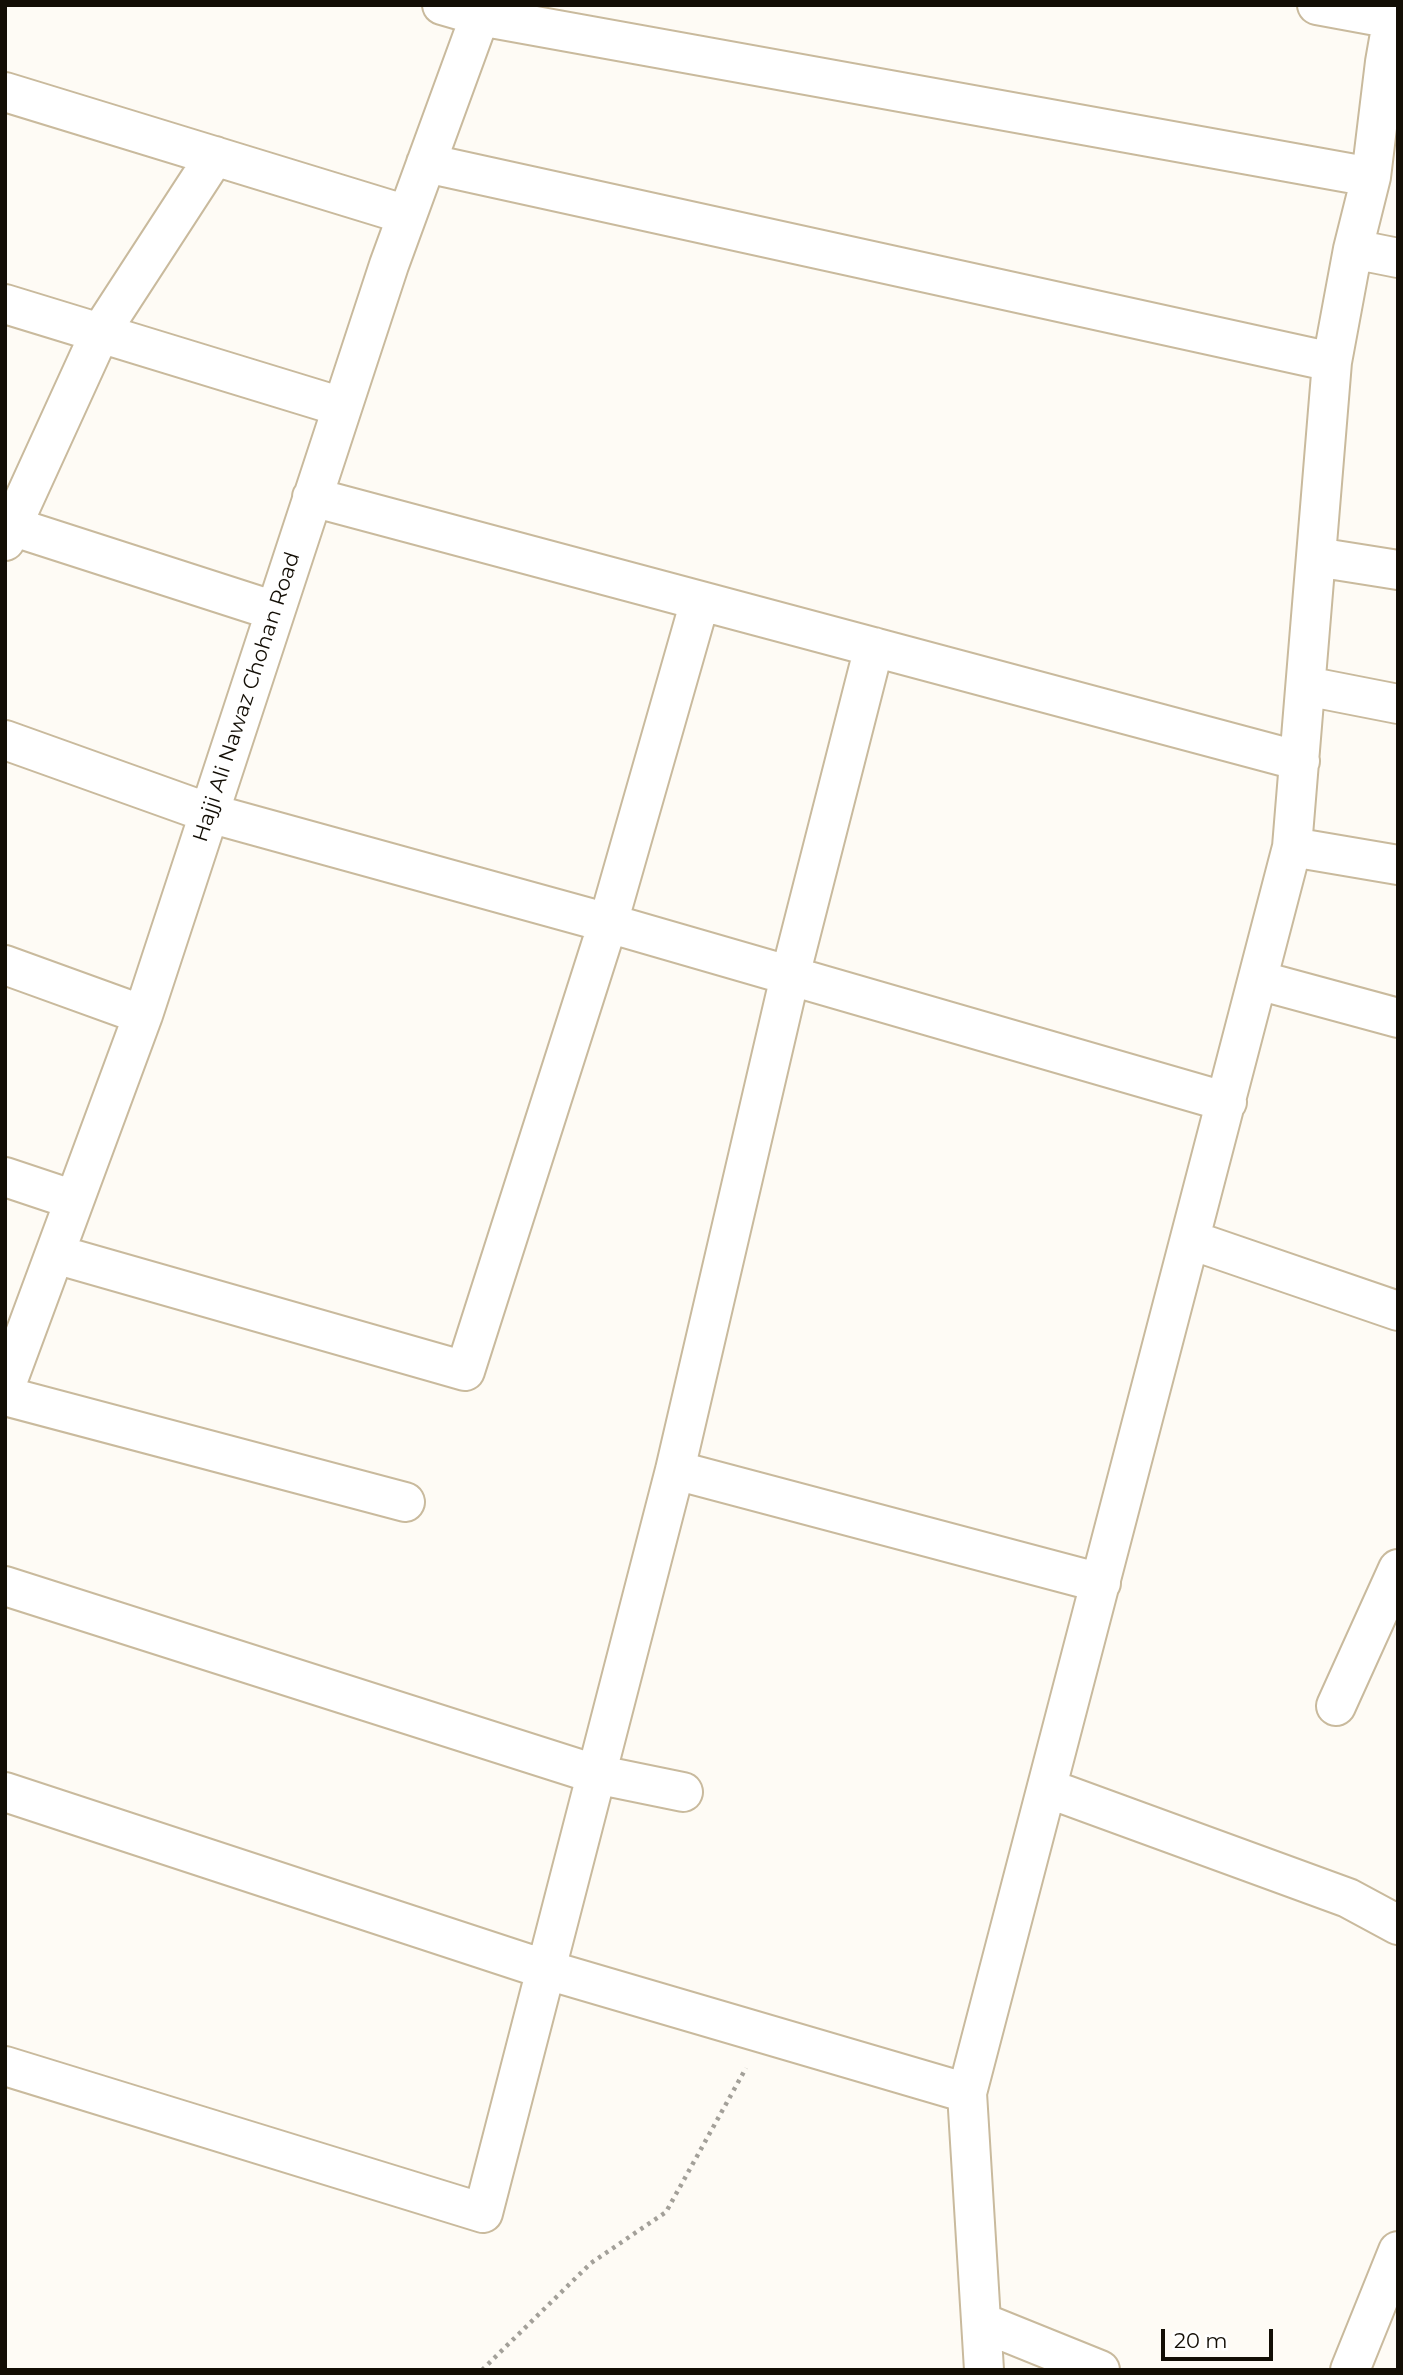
<!DOCTYPE html>
<style>
body{margin:0}
#map{position:relative;width:1403px;height:2375px;overflow:hidden;background:#fefbf5;font-family:Montserrat,sans-serif}
canvas{display:block}
.frame{position:absolute;inset:0;border:7px solid #130e05;pointer-events:none}
.scale{position:absolute;left:1161px;top:2329px;width:112px;height:32px;box-sizing:border-box;border:4px solid #130e05;border-top:0;padding-left:9px;font-size:21px;line-height:24px;white-space:nowrap;color:#130e05;-webkit-text-stroke:5px #fff;paint-order:stroke}
</style>
<div id="map">
<canvas width="1403" height="2375"></canvas>
<div class="frame"></div>
<div class="scale">20 m</div>
</div>
<script>
const g = document.querySelector('canvas').getContext('2d');
g.lineJoin = 'round';
function poly(rows) {
  const path = new Path2D();
  for (const r of rows) {
    path.moveTo(r[0], r[1]);
    for (let i = 2; i < r.length; i += 2) path.lineTo(r[i], r[i + 1]);
  }
  return path;
}
function stroke(path, color, width, dash) {
  g.strokeStyle = color;
  g.lineWidth = width;
  g.lineCap = dash ? 'butt' : 'round';
  g.setLineDash(dash || []);
  g.stroke(path);
}
function drawText(font, color, halo, rows, align = 'center') {
  g.font = font + ' Montserrat,sans-serif';
  g.lineWidth = 5;
  g.setLineDash([]);
  g.textBaseline = 'middle';
  g.strokeStyle = halo;
  g.fillStyle = color;
  for (const [text, x, y, turn = 0] of rows) {
    g.save();
    g.translate(x, y);
    g.rotate((+turn || 0) * Math.PI / 180);
    g.textAlign = isNaN(turn) ? turn : align;
    if (halo) g.strokeText(text, 0, 0);
    g.fillText(text, 0, 0);
    g.restore();
  }
}
const street = poly([
 [442,5,480,16,1371,177],
 [1317,5,1393,19],
 [5,92,407,215],
 [426,163,1332,362],
 [1353,249,1398,258],
 [5,304,342,407],
 [312,497,1300,761],
 [5,524,275,611],
 [5,541,100,333,215,156],
 [1316,557,1398,570],
 [1306,686,1398,704],
 [5,740,209,813,608,923,1227,1102],
 [1292,847,1398,865],
 [5,965,143,1015],
 [1258,980,1398,1018],
 [5,1177,74,1200],
 [1191,1240,1398,1311],
 [55,1254,465,1371,608,923,700,601],
 [5,1388,143,1015,389,265,484,5],
 [5,1396,405,1502],
 [675,1470,1101,1583],
 [5,1586,595,1774,683,1792],
 [1336,1706,1398,1569],
 [1047,1788,1348,1898,1398,1925],
 [5,1792,544,1969,967,2093],
 [5,2066,483,2213,675,1470,790,976,874,647],
 [981,2322,1100,2370],
 [984,2370,967,2093,1292,847,1332,362,1353,249,1371,177,1385,62,1395,5],
 [1350,2370,1398,2251]
]);
stroke(street, '#c9ba9d', 42);
stroke(poly([
 [482,2370,591,2263,666,2212,746,2068]
]), '#a3a099', 4.5, [3.5, 5]);
stroke(street, '#fff', 38);
drawText('21px', '#130e05', '#fff', [
 ["Hajji Ali Nawaz Chohan Road",247,697,-72]
]);
</script>
